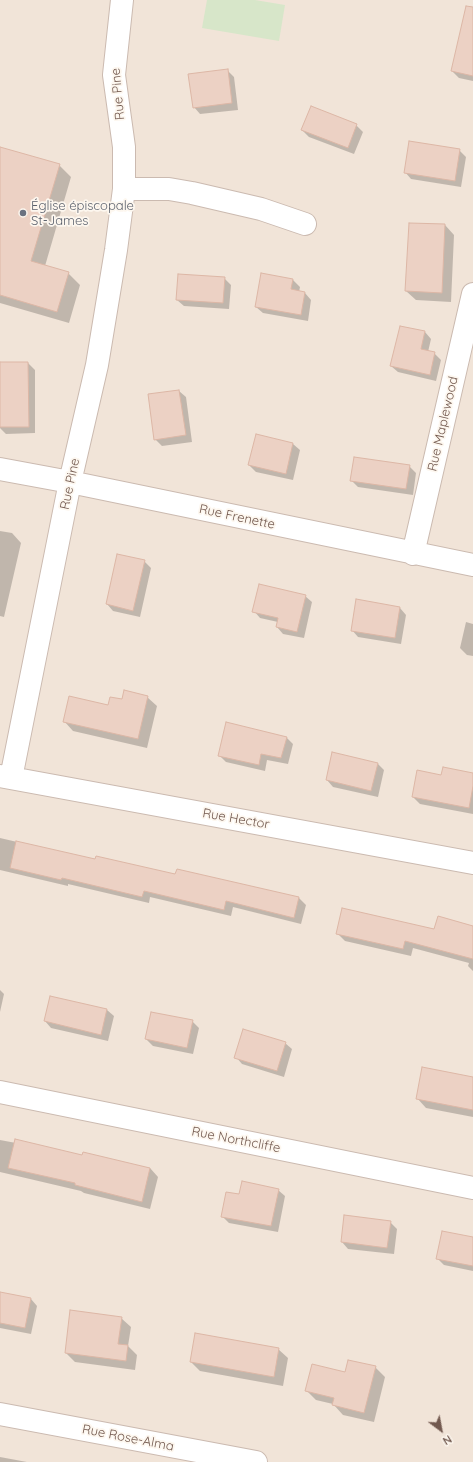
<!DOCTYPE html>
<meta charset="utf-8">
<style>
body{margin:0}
#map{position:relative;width:473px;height:1462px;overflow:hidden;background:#faf2e9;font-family:Quicksand,sans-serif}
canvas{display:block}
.north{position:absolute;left:421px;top:1410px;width:40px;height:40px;-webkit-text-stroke:3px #fdf7ef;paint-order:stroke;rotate:148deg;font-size:11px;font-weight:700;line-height:16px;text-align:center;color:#72594f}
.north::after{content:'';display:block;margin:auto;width:14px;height:18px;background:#72594f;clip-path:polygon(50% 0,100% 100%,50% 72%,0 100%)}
</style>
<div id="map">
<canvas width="473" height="1462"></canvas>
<div class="north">N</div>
</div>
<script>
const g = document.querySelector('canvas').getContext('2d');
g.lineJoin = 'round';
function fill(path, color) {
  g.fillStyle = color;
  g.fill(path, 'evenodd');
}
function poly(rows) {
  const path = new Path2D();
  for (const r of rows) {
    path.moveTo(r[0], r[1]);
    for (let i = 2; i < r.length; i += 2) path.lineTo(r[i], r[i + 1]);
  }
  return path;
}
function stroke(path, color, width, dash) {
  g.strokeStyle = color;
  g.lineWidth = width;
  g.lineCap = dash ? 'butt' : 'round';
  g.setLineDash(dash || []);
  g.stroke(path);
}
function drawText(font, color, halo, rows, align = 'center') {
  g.font = font + ' Quicksand,sans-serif';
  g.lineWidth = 3.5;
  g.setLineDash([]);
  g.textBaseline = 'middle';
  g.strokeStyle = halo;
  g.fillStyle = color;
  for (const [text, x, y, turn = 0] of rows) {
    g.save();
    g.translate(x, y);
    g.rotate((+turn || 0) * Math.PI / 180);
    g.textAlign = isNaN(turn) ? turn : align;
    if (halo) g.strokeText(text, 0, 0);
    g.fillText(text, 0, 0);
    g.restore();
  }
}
fill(poly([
 [0,0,473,0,473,1462,0,1462]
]), '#f1e4d8');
fill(poly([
 [207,0,255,0,285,5,279,41,202,28]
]), '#d7e6c9');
fill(poly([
 [473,27,473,81,459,78,452,71],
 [227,70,234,77,238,110,200,114,194,107],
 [356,125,363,132,354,154,309,137,302,130],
 [459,150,466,157,461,187,411,179,405,172],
 [0,159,59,165,71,177,45,266,68,273,80,285,69,323,0,303],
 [445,225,454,235,451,302,416,300,406,291],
 [262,274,293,280,300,287,299,292,305,293,311,300,308,321,263,313,256,307],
 [224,278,231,285,229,309,184,306,177,300],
 [425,332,431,339,428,352,434,353,441,360,436,381,398,372,391,366],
 [0,363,28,363,35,370,35,433,6,434,0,428],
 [179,391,186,397,192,442,162,446,155,439],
 [257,435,293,444,300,450,293,480,256,472,249,465],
 [409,466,416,473,413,495,358,487,351,480],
 [0,531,12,533,21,543,4,617,0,616],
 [144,561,151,568,140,617,113,611,107,604],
 [305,596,312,602,304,638,283,634,277,627,278,622,260,618,254,611],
 [400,608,406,615,401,644,358,637,352,630],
 [466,622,473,624,473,656,467,655,460,648],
 [147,697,157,706,147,748,73,731,64,721,122,701],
 [286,737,293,744,288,764,267,760,265,771,226,762,219,755],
 [378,764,384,770,378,797,333,787,327,780],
 [473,774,473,814,420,804,413,797,442,776],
 [0,838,95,860,176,876,178,870,299,898,306,905,301,924,233,907,231,916,150,897,149,903,68,884,68,886,0,870],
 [473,927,473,971,468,966,469,963,413,948,411,956,345,941,337,933,435,930],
 [0,990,4,994,0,1012],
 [50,997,107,1010,114,1016,108,1041,51,1028,45,1021],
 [192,1021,199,1028,193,1054,153,1046,146,1039],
 [285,1043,292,1049,284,1077,242,1064,236,1057],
 [473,1078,473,1117,426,1108,417,1098],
 [0,1140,150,1168,158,1177,150,1209,84,1193,81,1191,0,1172],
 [278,1190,285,1196,278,1232,229,1223,222,1216,240,1195],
 [345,1216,390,1222,397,1229,394,1254,348,1249,342,1242],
 [473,1238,473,1271,444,1265,437,1258],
 [0,1293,31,1299,37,1306,31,1334,0,1328],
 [121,1318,131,1327,128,1346,137,1355,135,1370,75,1362,66,1353],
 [278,1349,288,1358,283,1386,200,1371,191,1362],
 [375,1367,385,1377,374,1422,343,1415,333,1404,316,1400,307,1391,345,1373],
 [0,1457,27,1462,0,1462]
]), '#0003');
const building = poly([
 [466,6,473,7,473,76,451,71,466,6],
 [228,69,232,103,193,108,188,74,228,69],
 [311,106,357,124,348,148,301,130,311,106],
 [409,141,460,149,455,181,404,173,409,141],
 [0,147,60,164,31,261,69,272,57,312,0,295,0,147],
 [409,223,445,224,442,293,405,291,409,223],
 [261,273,293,279,291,289,305,292,301,315,255,307,261,273],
 [178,274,225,277,223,303,176,300,178,274],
 [400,326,425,331,421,349,435,352,430,375,390,366,400,326],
 [0,362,28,362,29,427,0,427,0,362],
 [179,390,186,435,154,440,148,394,179,390],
 [256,434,293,443,286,474,248,465,256,434],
 [354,457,410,465,406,489,350,481,354,457],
 [117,554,145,560,133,611,106,604,117,554],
 [259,584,306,595,297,632,276,627,278,618,252,612,259,584],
 [356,599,400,607,395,638,351,631,356,599],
 [124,690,148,696,138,739,63,722,69,696,108,705,110,697,122,699,124,690],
 [226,722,287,737,281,758,261,754,259,765,218,756,226,722],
 [332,752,378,763,371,791,326,780,332,752],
 [443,767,473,773,473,786,469,808,412,797,417,770,441,775,443,767],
 [16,841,95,859,96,856,175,874,177,869,299,897,294,918,226,901,224,910,144,891,142,897,62,878,61,880,10,868,16,841],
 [342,908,434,929,438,916,473,926,473,959,405,941,403,949,336,934,342,908],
 [50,996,107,1009,101,1035,44,1021,50,996],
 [151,1012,193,1020,187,1048,145,1039,151,1012],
 [243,1029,286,1042,277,1071,234,1058,243,1029],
 [422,1067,473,1077,473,1110,416,1099,422,1067],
 [15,1139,82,1155,83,1152,150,1168,142,1202,75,1185,75,1183,8,1168,15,1139],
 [242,1181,279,1189,271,1226,221,1217,226,1192,239,1194,242,1181],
 [344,1215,391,1221,387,1248,341,1242,344,1215],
 [442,1231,473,1237,473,1266,436,1259,442,1231],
 [0,1292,31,1298,25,1328,0,1323,0,1292],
 [70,1310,122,1317,118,1344,128,1345,126,1361,65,1353,70,1310],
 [195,1333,279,1348,274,1377,190,1362,195,1333],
 [348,1360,376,1366,364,1413,332,1405,334,1398,305,1391,312,1364,345,1372,348,1360]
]);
fill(building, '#ecd1c4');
stroke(building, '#ddb7a6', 1);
const minor = poly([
 [124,189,169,189,192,193,261,209,305,224],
 [0,469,70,482,473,565],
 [413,554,473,294],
 [0,776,473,863],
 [11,778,70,482,97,365,116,250,124,189,124,147,114,75,122,0],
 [0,1092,473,1188],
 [0,1414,256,1462]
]);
stroke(minor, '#cbbab0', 24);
stroke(minor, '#fff', 22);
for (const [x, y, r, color] of [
 [23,213,4,"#6b7280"]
]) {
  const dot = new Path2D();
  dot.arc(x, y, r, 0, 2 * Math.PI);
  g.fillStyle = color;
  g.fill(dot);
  stroke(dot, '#fdf7ef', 1.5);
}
drawText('13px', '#72594f', '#fdf7ef', [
 ["Rue Pine",118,94,-95],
 ["Rue Maplewood",443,424,-77],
 ["Rue Pine",70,484,-78],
 ["Rue Frenette",237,517,12],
 ["Rue Hector",236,819,10],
 ["Rue Northcliffe",236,1140,11],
 ["Rue Rose-Alma",128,1438,11]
]);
drawText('13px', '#5b616d', '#fdf7ef', [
 ["Église épiscopale",31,206],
 ["St-James",31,221]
], 'left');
</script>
